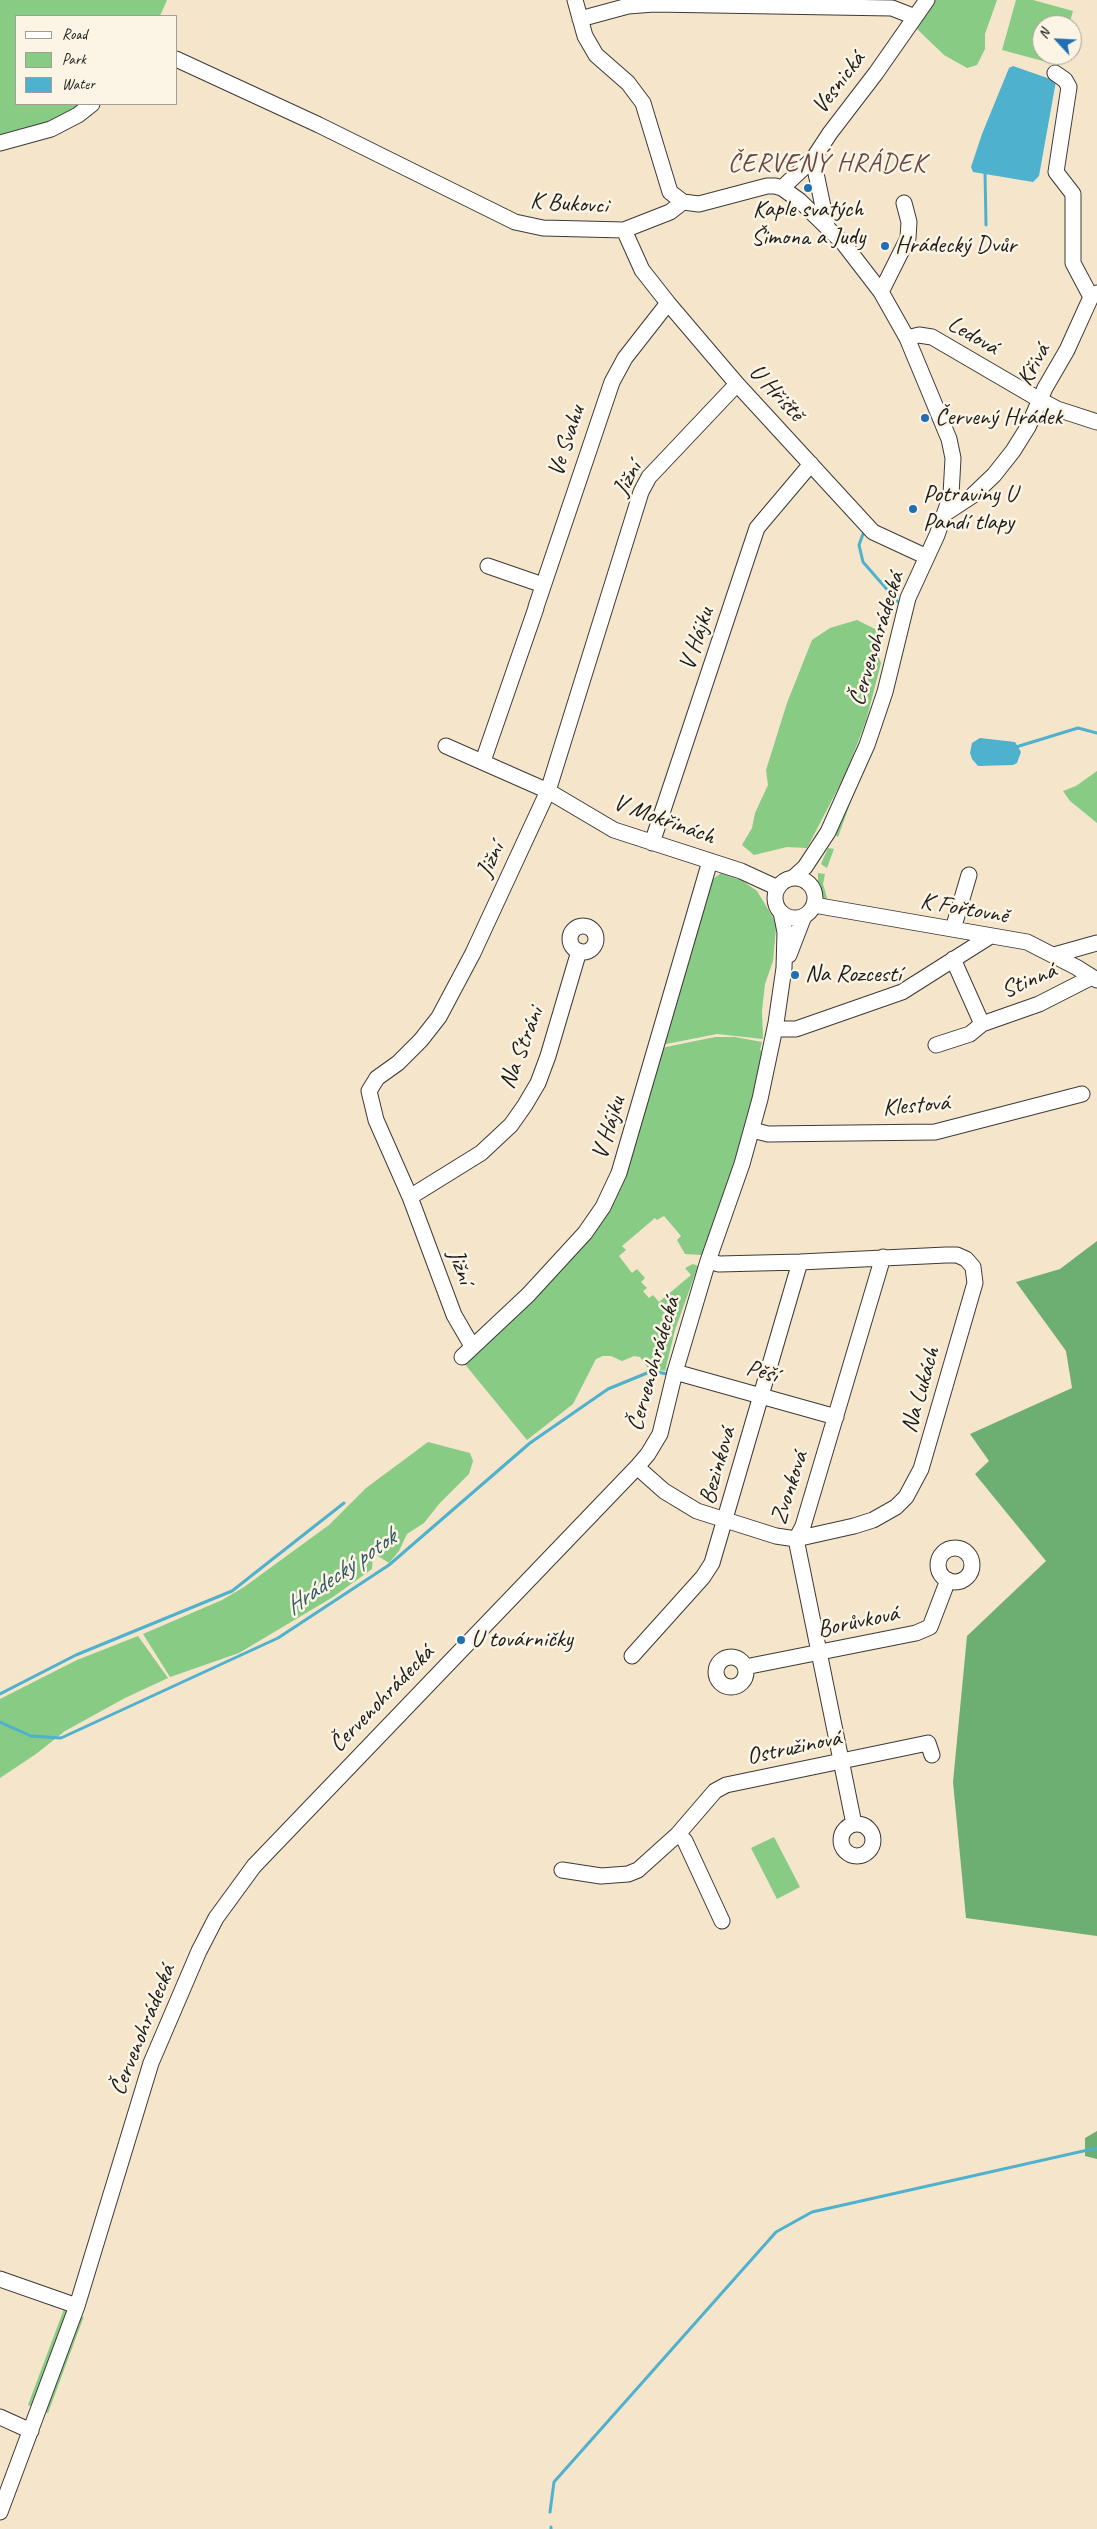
<!DOCTYPE html>
<meta charset="utf-8">
<style>
body{margin:0}
#map{position:relative;width:1097px;height:2529px;overflow:hidden;background:#f5e5ca;font-family:Caveat,sans-serif}
canvas{display:block}
.legend{position:absolute;left:15px;top:15px;width:162px;height:90px;box-sizing:border-box;background:#fcf5e5;border:1px solid #a29e95;margin:0;padding:6px 9px;list-style:none;font-size:15px;color:#1c1c1c}
.legend li{display:flex;align-items:center;gap:10px;height:25px}
.legend b{width:25px;border:1px solid #a29e95}
.north{position:absolute;left:1032px;top:15px;width:50px;height:50px;box-sizing:border-box;background:#fcf5e5;border:1px solid #a29e95;border-radius:50%;rotate:295deg;font-size:14px;font-weight:700;line-height:20px;text-align:center;color:#1c1c1c}
.north::after{content:'';display:block;margin:auto;width:18px;height:22px;background:#1f6fb2;clip-path:polygon(50% 0,100% 100%,50% 72%,0 100%)}
</style>
<div id="map">
<canvas width="1097" height="2529"></canvas>
<ul class="legend">
<li><b style="height:6px;background:#fff"></b>Road</li>
<li><b style="height:14px;background:#87cb85"></b>Park</li>
<li><b style="height:14px;background:#4eb1cd"></b>Water</li>
</ul>
<div class="north">N</div>
</div>
<script>
const g = document.querySelector('canvas').getContext('2d');
g.lineJoin = 'round';
function fill(path, color) {
  g.fillStyle = color;
  g.fill(path, 'evenodd');
}
function poly(rows) {
  const path = new Path2D();
  for (const r of rows) {
    if (r.length === 3) {
      path.moveTo(r[0] + r[2], r[1]);
      path.arc(r[0], r[1], r[2], 0, 2 * Math.PI);
      continue;
    }
    path.moveTo(r[0], r[1]);
    for (let i = 2; i < r.length; i += 2) path.lineTo(r[i], r[i + 1]);
  }
  return path;
}
function stroke(path, color, width, dash) {
  g.strokeStyle = color;
  g.lineWidth = width;
  g.lineCap = dash ? 'butt' : 'round';
  g.setLineDash(dash || []);
  g.stroke(path);
}
function drawText(font, color, halo, rows, align = 'center') {
  g.font = font + ' Caveat,sans-serif';
  g.lineWidth = 5;
  g.setLineDash([]);
  g.textBaseline = 'middle';
  g.strokeStyle = halo;
  g.fillStyle = color;
  for (const [text, x, y, turn = 0] of rows) {
    g.save();
    g.translate(x, y);
    g.rotate((+turn || 0) * Math.PI / 180);
    g.textAlign = isNaN(turn) ? turn : align;
    if (halo) g.strokeText(text, 0, 0);
    g.fillText(text, 0, 0);
    g.restore();
  }
}
fill(poly([
 [0,0,167,0,160,16,16,16,16,104,87,104,51,124,0,138],
 [935,0,997,0,985,34,985,49,977,65,967,68,944,55,917,29],
 [1016,0,1033,0,1073,11,1069,25,1042,25,1042,55,1061,55,1058,65,1002,50],
 [857,620,881,632,878,655,881,663,866,721,846,773,807,848,787,847,754,855,742,845,752,828,755,813,768,785,766,770,772,751,787,703,812,640,830,628],
 [1097,771,1097,823,1070,801,1063,791,1076,786],
 [854,791,854,793,838,837,834,834],
 [828,848,834,849,827,868,821,864],
 [721,873,743,881,757,891,774,919,776,928,773,961,765,984,762,1011,763,1039,717,1034,661,1045,710,879,713,879],
 [818,873,825,874,823,884,828,901,826,902,818,887],
 [715,1037,735,1037,762,1042,760,1050,765,1052,739,1152,702,1255,685,1254,677,1240,681,1236,664,1216,657,1220,655,1218,622,1246,626,1250,619,1256,632,1273,637,1269,645,1278,641,1282,647,1288,643,1291,649,1298,653,1295,659,1302,691,1275,685,1268,693,1264,698,1266,675,1330,665,1371,648,1368,640,1357,634,1356,622,1361,611,1356,603,1356,596,1359,573,1404,527,1440,463,1362,592,1230,661,1048],
 [428,1442,470,1453,473,1461,469,1474,439,1504,424,1523,407,1534,399,1551,389,1563,373,1553,372,1569,333,1597,239,1653,170,1677,143,1634,222,1600,244,1587,329,1525,366,1488],
 [138,1636,168,1678,125,1698,65,1731,36,1754,0,1778,0,1699,77,1660],
 [774,1837,800,1887,777,1899,751,1848],
 [64,2309,68,2314,35,2408,28,2405],
 [84,2316,48,2413,44,2412,81,2318]
]), '#87cb85');
fill(poly([
 [1097,1241,1097,1936,966,1918,953,1782,967,1636,1046,1561,975,1474,989,1461,970,1434,1072,1388,1066,1351,1016,1282,1060,1269],
 [1097,2131,1097,2159,1085,2156,1085,2138]
]), '#6daf72');
fill(poly([
 [1013,66,1056,81,1039,176,1033,182,973,172,971,167,982,134,1009,68],
 [980,738,1015,742,1021,752,1017,763,1013,765,978,766,972,759,970,753,972,743]
]), '#4eb1cd');
stroke(poly([
 [985,171,986,225],
 [863,534,859,545,863,562,898,602],
 [1016,747,1078,728,1097,733],
 [0,1694,76,1655,232,1591,344,1503],
 [0,1722,31,1736,61,1738,278,1638,389,1565,530,1443,608,1389,652,1371,667,1374,668,1369],
 [550,2512,554,2482,776,2232,812,2212,1097,2148],
 [551,2527,551,2529]
]), '#4eb1cd', 3);
const minor = poly([
 [575,0,585,36,596,55,628,83,643,103,670,192,683,202,699,204,767,186,775,186,782,188,800,201,844,244,881,292,907,338,949,439,953,458,951,495,937,535,908,598,885,692,867,745,828,832,805,867,793,878],
 [580,19,628,6,654,4,892,8,915,17],
 [176,59,319,125,515,222,543,228,624,230,670,212,683,202],
 [1055,73,1065,80,1069,87,1056,172,1073,194,1073,263,1091,297],
 [0,143,51,129,78,115,92,104],
 [813,159,827,226],
 [782,188,813,159,830,133,876,73,927,0],
 [624,230,642,270,668,303,737,384,873,532,927,557],
 [881,292,908,238,909,222,904,203],
 [907,338,919,335,932,337,1040,400,1057,409,1097,422],
 [946,513,972,496,994,475,1013,451,1028,427,1045,388,1067,350,1091,297,1097,293],
 [488,566,543,585],
 [536,607,612,382,625,358,668,303],
 [446,746,548,791,614,830,741,871,778,888],
 [483,761,536,608],
 [652,843,757,528,811,464],
 [795,898,20],
 [814,905,1027,942,1076,967,1097,980],
 [583,939,13],
 [953,929,969,875],
 [789,955,804,916],
 [1054,955,1097,943],
 [953,959,982,1024,1039,1004,1092,977],
 [775,1029,796,1029,902,992,989,937],
 [936,1045,970,1034,982,1024],
 [752,1130,768,1134,935,1132,1082,1094],
 [410,1197,481,1153,511,1125,525,1105,538,1083,548,1056,579,951],
 [472,1346,454,1315,410,1197,376,1120,369,1091,377,1078,398,1063,421,1040,439,1017,473,953,548,791,641,492,649,477,737,384],
 [462,1357,528,1295,585,1233,603,1207,619,1173,710,861],
 [675,1372,836,1417],
 [637,1467,664,1491,697,1511,776,1536,796,1539,854,1526,873,1520,896,1507,906,1497,921,1469,975,1283,973,1267,966,1259,957,1255,946,1255,800,1262,719,1264,708,1261],
 [955,1565,17],
 [632,1656,703,1577,712,1563,800,1262],
 [731,1672,15],
 [745,1667,916,1633,930,1627,948,1580],
 [854,1824,796,1539,803,1526,883,1257],
 [857,1840,16],
 [678,1834,685,1841,722,1921],
 [562,1870,601,1876,628,1874,638,1870,678,1834,715,1791,726,1785,928,1743,932,1755],
 [0,2279,77,2306],
 [0,2417,31,2431],
 [0,2512,77,2306,151,2063,199,1951,216,1918,254,1866,637,1467,648,1454,660,1434,675,1372,708,1261,742,1164,760,1099,776,1023,784,968,785,932,781,912]
]);
stroke(minor, '#3d3a36', 17);
stroke(minor, '#fff', 15);
for (const [x, y, r, color] of [
 [808,188,5,"#1f6fb2"],
 [885,246,5,"#1f6fb2"],
 [925,418,5,"#1f6fb2"],
 [913,509,5,"#1f6fb2"],
 [795,975,5,"#1f6fb2"],
 [461,1640,5,"#1f6fb2"]
]) {
  const dot = new Path2D();
  dot.arc(x, y, r, 0, 2 * Math.PI);
  g.fillStyle = color;
  g.fill(dot);
  stroke(dot, '#fcf5e5', 2);
}
drawText('24px', '#1c1c1c', '#fcf5e5', [
 ["Vesnická",839,83,-53],
 ["K Bukovci",569,204,4],
 ["Ledová",973,336,30],
 ["Křivá",1034,365,-62],
 ["U Hřiště",776,393,47],
 ["Ve Svahu",567,441,-72],
 ["Jižní",628,479,-62],
 ["V Hájku",697,639,-72],
 ["Červenohrádecká",877,639,-73],
 ["V Mokřinách",664,820,20],
 ["Jižní",491,860,-65],
 ["K Fořtovně",964,909,10],
 ["Stinná",1029,981,-23],
 ["Na Stráni",522,1048,-69],
 ["Klestová",916,1106,-5],
 ["V Hájku",609,1128,-73],
 ["Jižní",460,1267,70],
 ["Červenohrádecká",654,1364,-74],
 ["Pěší",762,1372,16],
 ["Na Lukách",921,1390,-74],
 ["Bezinková",718,1466,-74],
 ["Zvonková",790,1488,-72],
 ["Borůvková",858,1622,-12],
 ["Červenohrádecká",382,1699,-46],
 ["Ostružinová",794,1748,-12],
 ["Červenohrádecká",143,2030,-68]
]);
drawText('24px', '#1c1c1c', '#fcf5e5', [
 ["Kaple svatých",808,210,"center"],
 ["Šimona a Judy",808,238,"center"],
 ["Hrádecký Dvůr",895,246],
 ["Červený Hrádek",935,418],
 ["Potraviny U",923,495],
 ["Pandí tlapy",923,523],
 ["Na Rozcestí",805,975],
 ["U továrničky",471,1640]
], 'left');
drawText('italic 25px', '#305863', '#fcf5e5', [
 ["Hrádecký potok",341,1573,-35]
]);
g.letterSpacing = '1px';
drawText('26px', '#674746', '#fcf5e5', [
 ["ČERVENÝ HRÁDEK",827,164]
]);
g.letterSpacing = '0px';
</script>
